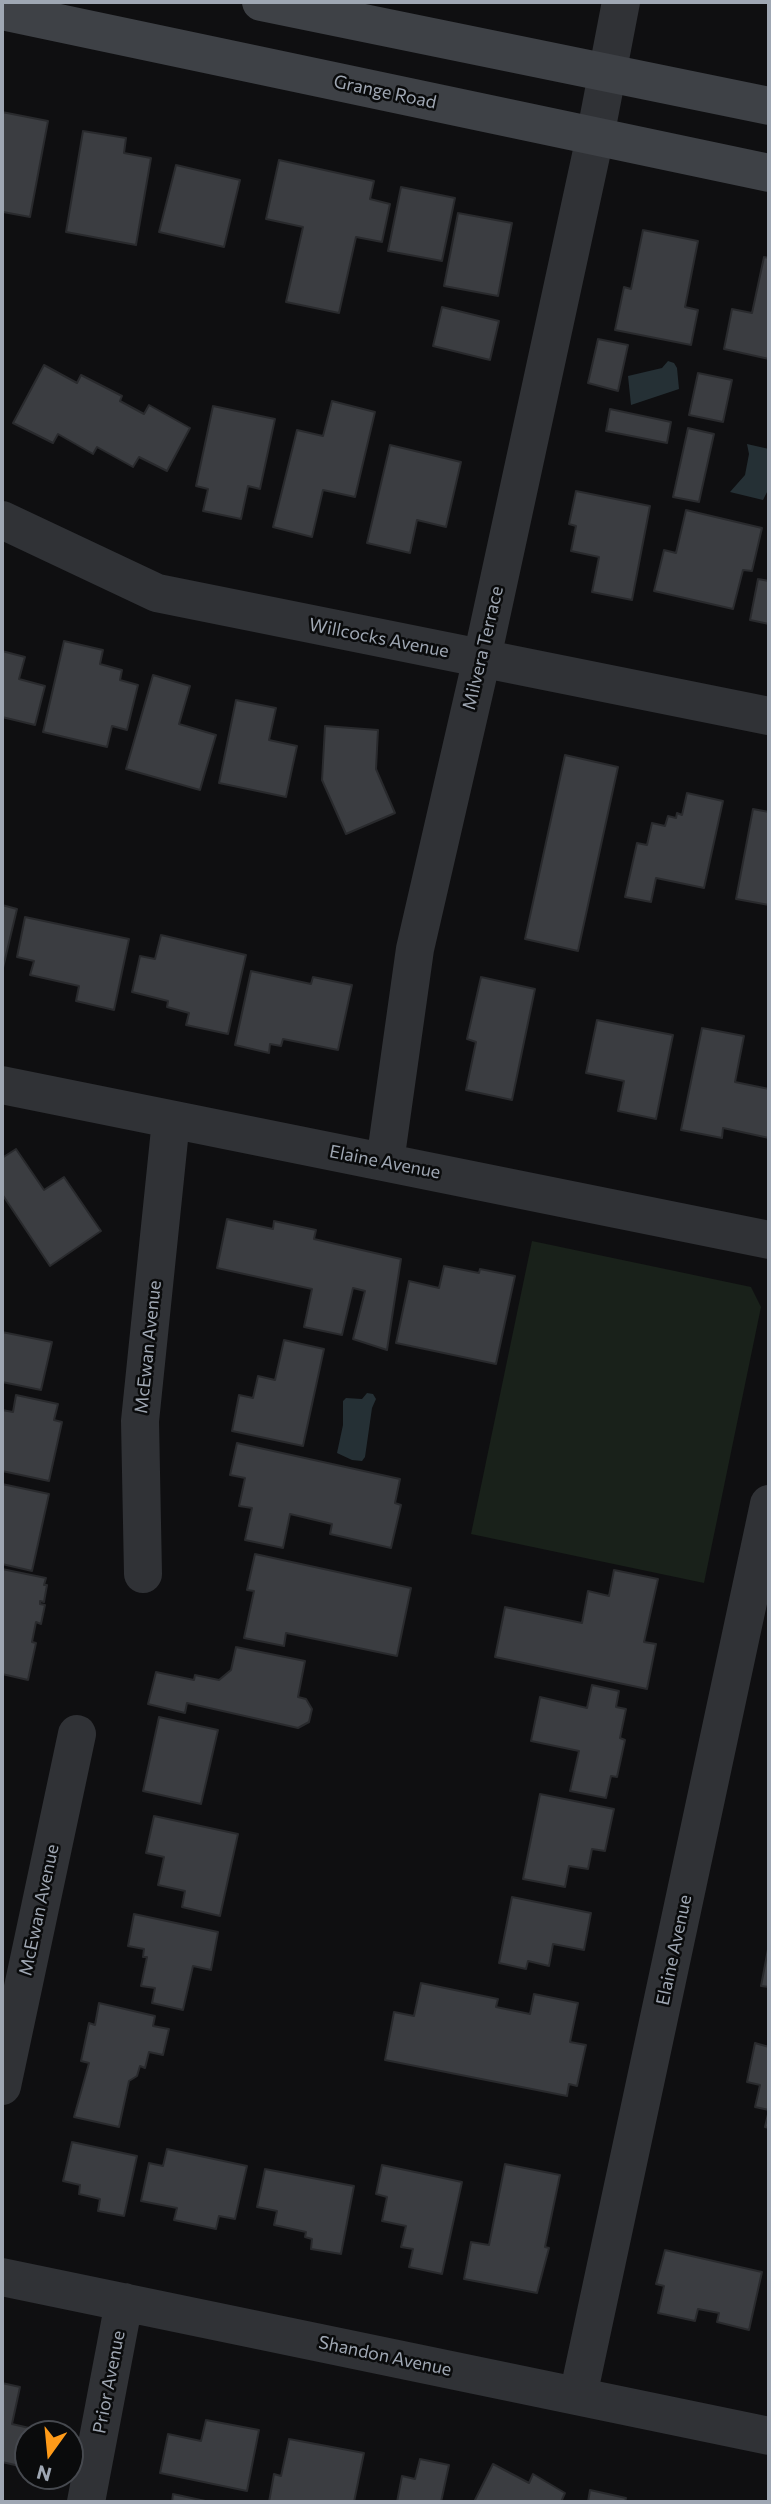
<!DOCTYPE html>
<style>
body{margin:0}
#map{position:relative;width:771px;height:2504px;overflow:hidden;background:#0f0f11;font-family:Commissioner,sans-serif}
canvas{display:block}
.frame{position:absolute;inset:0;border:4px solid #9fa7b3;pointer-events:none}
.north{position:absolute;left:14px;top:2420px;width:70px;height:70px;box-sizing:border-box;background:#0a0b0c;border:2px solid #46494f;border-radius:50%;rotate:195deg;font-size:19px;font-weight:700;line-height:28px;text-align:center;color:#9fa7b3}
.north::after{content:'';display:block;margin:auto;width:24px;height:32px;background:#ff9b19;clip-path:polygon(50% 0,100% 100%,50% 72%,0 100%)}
</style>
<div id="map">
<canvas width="771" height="2504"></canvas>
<div class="frame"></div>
<div class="north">N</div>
</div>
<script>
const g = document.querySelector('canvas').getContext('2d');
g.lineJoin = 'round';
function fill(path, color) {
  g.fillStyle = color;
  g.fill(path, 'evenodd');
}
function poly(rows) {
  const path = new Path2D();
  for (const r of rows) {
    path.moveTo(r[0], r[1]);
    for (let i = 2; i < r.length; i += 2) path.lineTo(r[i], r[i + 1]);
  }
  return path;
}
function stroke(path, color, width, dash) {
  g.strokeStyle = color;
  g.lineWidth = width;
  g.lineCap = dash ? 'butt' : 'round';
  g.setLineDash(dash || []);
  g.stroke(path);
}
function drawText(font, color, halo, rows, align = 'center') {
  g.font = font + ' Commissioner,sans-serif';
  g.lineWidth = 5;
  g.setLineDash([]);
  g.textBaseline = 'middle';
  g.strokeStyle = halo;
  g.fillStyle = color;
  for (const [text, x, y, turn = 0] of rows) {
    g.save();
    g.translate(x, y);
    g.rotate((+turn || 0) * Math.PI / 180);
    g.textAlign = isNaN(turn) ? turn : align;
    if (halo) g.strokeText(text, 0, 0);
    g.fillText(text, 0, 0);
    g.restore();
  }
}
fill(poly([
 [532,1241,751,1287,761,1307,704,1583,471,1534]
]), '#19211a');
fill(poly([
 [668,361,674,363,677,368,679,389,631,405,628,376,662,368],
 [747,444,769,449,769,488,763,500,730,492,745,475,749,454],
 [367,1393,373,1394,376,1399,372,1408,365,1457,362,1461,352,1460,337,1453,343,1425,343,1401,346,1398,362,1399]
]), '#253035');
const building = poly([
 [2,112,48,121,30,217,3,212,2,219,2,112],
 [83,131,126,138,124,153,151,158,136,245,66,232,83,131],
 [279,160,374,181,370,199,390,204,382,242,356,237,339,313,286,302,303,227,266,219,279,160],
 [176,165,240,180,224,247,159,232,176,165],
 [401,187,455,198,442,261,388,251,401,187],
 [458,213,512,223,498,296,444,286,458,213],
 [643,230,698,241,685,307,698,310,691,345,615,330,624,287,631,289,643,230],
 [764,257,769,258,769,359,724,349,732,309,752,313,764,257],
 [442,307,499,321,490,360,433,346,442,307],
 [598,339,628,345,618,391,588,383,598,339],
 [44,365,77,383,81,375,122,396,120,401,144,414,149,405,190,428,167,471,139,457,133,467,97,447,93,454,58,434,53,443,13,423,44,365],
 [698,373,732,380,723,422,689,415,698,373],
 [332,401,375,412,355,497,323,490,312,537,273,527,297,430,323,436,332,401],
 [213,406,275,419,260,489,248,486,241,519,203,511,208,489,196,486,213,406],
 [610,409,671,422,667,443,606,431,610,409],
 [688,428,714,434,699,502,673,497,688,428],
 [390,445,461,462,446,527,417,520,410,553,367,543,390,445],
 [576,491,650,506,632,600,592,592,599,557,571,551,576,526,569,524,576,491],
 [686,510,762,528,752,571,743,570,733,609,654,591,664,550,676,553,686,510],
 [758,579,769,581,769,624,750,620,758,579],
 [64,641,103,650,100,664,122,670,120,680,138,685,127,730,112,726,107,747,43,732,64,641],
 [2,651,25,657,19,679,45,686,35,725,2,717,2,651],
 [153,675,190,686,179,724,216,735,200,790,126,769,153,675],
 [236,700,276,708,269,740,297,746,286,797,219,783,236,700],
 [325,726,378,730,376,769,395,813,346,834,322,780,325,726],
 [565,755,618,767,578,951,525,939,565,755],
 [687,793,723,801,704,888,656,878,651,902,625,897,637,843,647,845,652,823,665,826,668,816,676,818,677,813,682,815,687,793],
 [753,809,769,812,769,905,736,899,753,809],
 [2,905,17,909,2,972,2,905],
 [25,917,129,939,114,1010,76,1001,79,986,30,975,34,961,17,957,25,917],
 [161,935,246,955,228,1034,186,1025,189,1013,167,1007,168,1001,132,992,140,956,155,959,161,935],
 [251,971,311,984,313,977,352,985,338,1050,283,1039,281,1046,270,1044,269,1053,235,1045,251,971],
 [481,977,535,989,512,1100,466,1090,476,1042,467,1039,481,977],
 [597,1020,673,1035,656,1119,618,1111,624,1081,586,1073,597,1020],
 [702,1028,744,1036,735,1082,769,1089,769,1138,723,1128,722,1138,681,1130,702,1028],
 [16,1149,44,1190,64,1177,101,1231,50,1266,2,1194,2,1158,16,1149],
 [227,1219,273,1229,274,1221,316,1230,314,1239,401,1259,387,1350,353,1339,365,1291,353,1288,342,1335,304,1327,312,1289,217,1268,227,1219],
 [444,1266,479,1273,480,1269,515,1276,496,1364,396,1343,409,1281,439,1288,444,1266],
 [2,1332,52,1342,41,1390,2,1382,2,1332],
 [284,1340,324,1349,303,1446,232,1431,239,1395,253,1398,258,1376,275,1380,284,1340],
 [16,1395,58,1404,54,1420,62,1422,49,1481,2,1471,2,1410,13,1412,16,1395],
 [237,1443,400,1479,395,1503,401,1505,391,1548,330,1534,332,1524,290,1514,283,1548,245,1540,252,1508,239,1506,245,1478,230,1475,237,1443],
 [2,1484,49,1494,32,1571,2,1564,2,1484],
 [255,1554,411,1588,397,1656,286,1633,284,1646,244,1638,254,1591,247,1590,255,1554],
 [2,1569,46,1578,44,1585,47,1585,44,1602,40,1601,40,1604,45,1605,41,1624,36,1622,32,1642,36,1643,28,1680,2,1674,2,1569],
 [614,1570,658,1579,644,1642,656,1644,647,1689,495,1657,505,1607,582,1623,588,1591,609,1596,614,1570],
 [236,1647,305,1661,298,1697,306,1699,312,1709,309,1722,298,1728,187,1703,185,1713,148,1704,156,1672,194,1680,195,1675,219,1680,231,1670,236,1647],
 [592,1685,619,1691,616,1707,626,1709,620,1738,625,1740,617,1777,611,1776,606,1798,570,1791,579,1751,531,1741,540,1697,587,1708,592,1685],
 [159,1717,218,1730,201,1804,143,1791,159,1717],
 [540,1794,614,1809,605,1851,592,1849,588,1869,569,1866,565,1887,523,1879,540,1794],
 [154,1816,238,1834,220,1916,182,1907,185,1891,158,1885,164,1857,146,1853,154,1816],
 [512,1897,591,1913,584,1950,553,1944,549,1966,528,1961,526,1969,499,1963,512,1897],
 [134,1914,218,1932,211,1970,193,1966,183,2010,152,2003,155,1988,141,1986,147,1957,143,1957,144,1949,128,1946,134,1914],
 [769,1944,769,1987,761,1986,769,1944],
 [421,1983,498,1999,496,2007,530,2014,534,1994,578,2003,570,2042,586,2045,577,2086,569,2084,567,2096,385,2060,394,2012,414,2016,421,1983],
 [99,2003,155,2016,153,2026,169,2029,163,2055,149,2052,145,2068,140,2066,137,2076,129,2081,119,2127,74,2117,89,2063,81,2061,89,2023,95,2025,99,2003],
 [755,2043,769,2047,769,2128,765,2127,769,2110,755,2107,760,2085,747,2082,755,2043],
 [72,2142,137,2156,124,2216,98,2211,100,2199,79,2194,80,2185,63,2181,72,2142],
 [167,2149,247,2166,235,2219,219,2216,216,2229,174,2220,177,2208,141,2201,149,2163,163,2166,167,2149],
 [505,2164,560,2175,545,2247,549,2248,537,2293,464,2279,471,2242,489,2245,505,2164],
 [382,2165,462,2182,442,2274,409,2267,413,2249,401,2247,406,2226,382,2221,387,2197,376,2194,382,2165],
 [265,2169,354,2186,341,2254,311,2249,312,2239,305,2237,306,2232,274,2225,277,2211,257,2207,265,2169],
 [665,2250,762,2272,749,2330,717,2322,719,2313,698,2309,695,2321,658,2313,664,2286,656,2284,665,2250],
 [2,2383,20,2387,12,2424,38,2430,37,2434,28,2434,28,2468,2,2462,2,2383],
 [206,2420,259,2430,247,2491,160,2473,168,2434,201,2441,206,2420],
 [289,2439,364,2453,354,2502,269,2502,274,2474,281,2476,289,2439],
 [420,2459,449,2465,441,2502,397,2502,402,2476,415,2479,420,2459],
 [493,2464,529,2483,533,2474,565,2493,561,2502,474,2502,493,2464],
 [590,2490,626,2498,625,2502,588,2502,590,2490],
 [173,2494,210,2502,172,2502,173,2494]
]);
fill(building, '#3b3d41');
stroke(building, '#292a2d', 2);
stroke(poly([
 [2,520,157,593,769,716],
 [2,1085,769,1240],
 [385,1162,415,949,482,658,595,137,621,2],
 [143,1574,140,1421,171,1120],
 [2,2086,77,1734],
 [2,2277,769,2436],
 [578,2396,769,1504],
 [86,2502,124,2302]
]), '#303236', 38);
stroke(poly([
 [261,2,769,106],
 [2,11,769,173]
]), '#3e4146', 38);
drawText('18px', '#9fa7b3', '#0a0b0c', [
 ["Grange Road",385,92,12],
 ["Willcocks Avenue",379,638,11],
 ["Milvera Terrace",483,648,-77],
 ["Elaine Avenue",385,1162,11],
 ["McEwan Avenue",148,1347,-84],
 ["McEwan Avenue",39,1910,-78],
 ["Elaine Avenue",674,1950,-78],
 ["Shandon Avenue",385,2356,12],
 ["Prior Avenue",109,2382,-79]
]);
</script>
